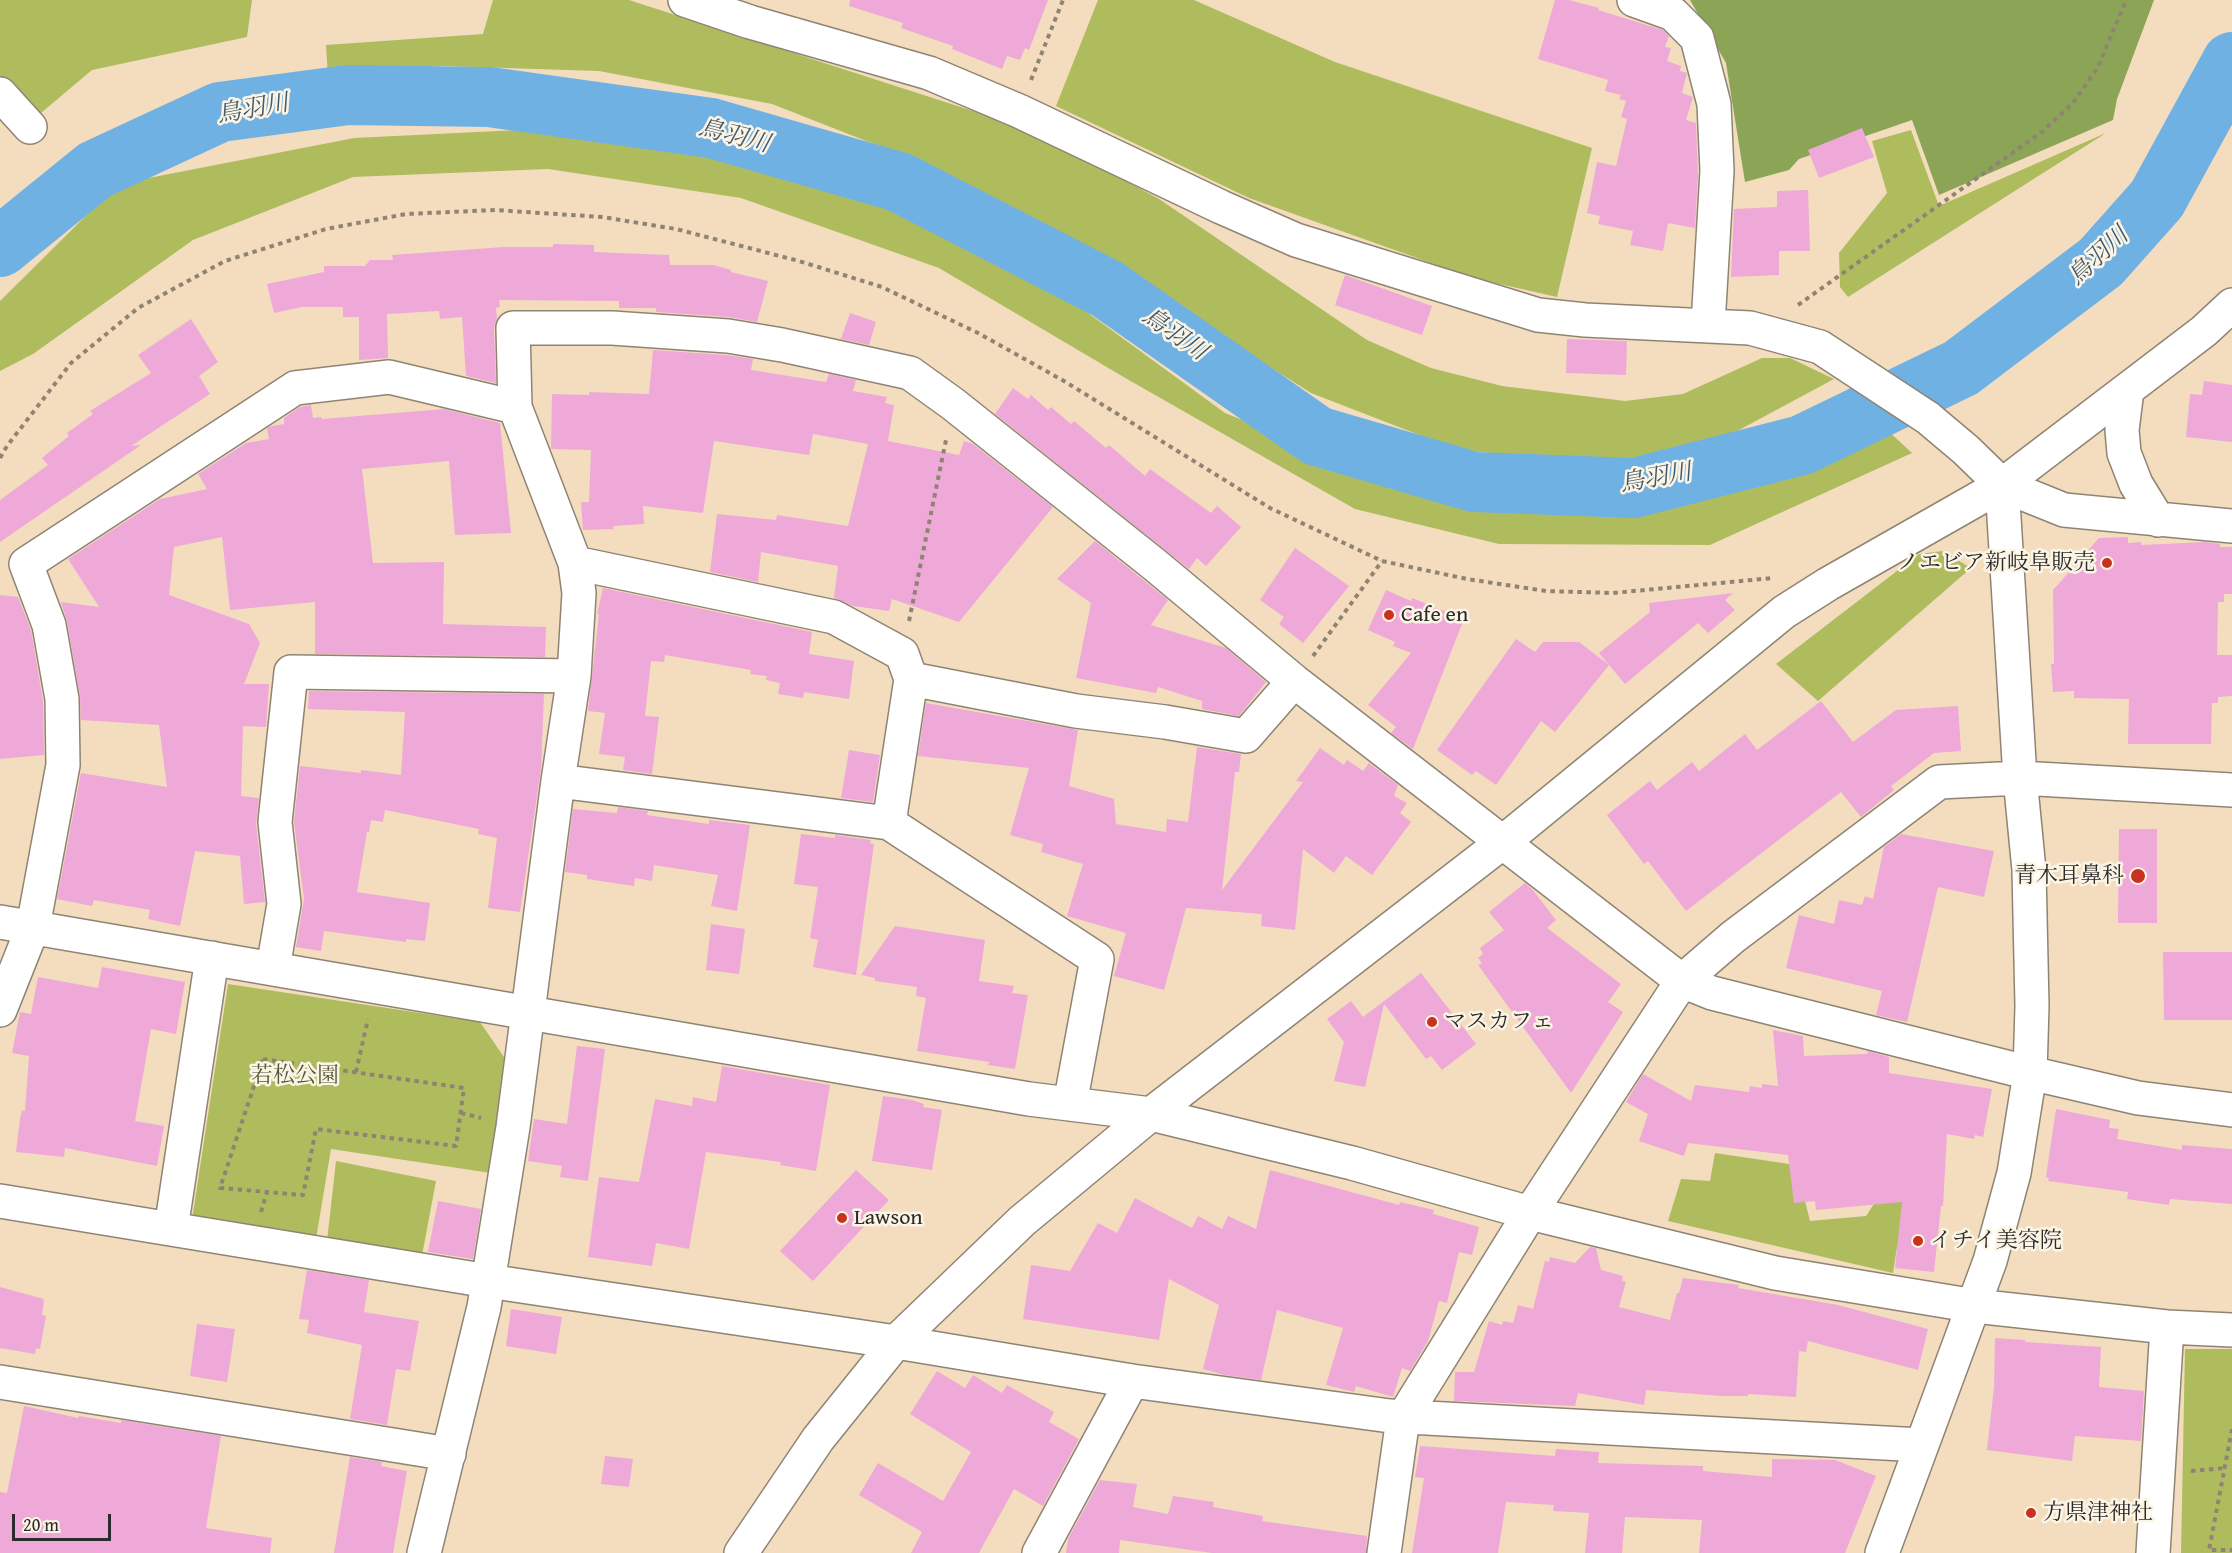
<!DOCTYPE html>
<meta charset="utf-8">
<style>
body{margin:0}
#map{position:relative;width:2232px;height:1553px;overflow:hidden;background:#f3ddbe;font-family:"Gentium Book Plus",serif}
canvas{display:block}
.scale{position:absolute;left:12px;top:1514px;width:99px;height:27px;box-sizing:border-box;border:3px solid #2b2b2b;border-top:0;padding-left:8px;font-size:18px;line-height:21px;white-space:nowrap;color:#2b2b2b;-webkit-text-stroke:4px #fcf5e5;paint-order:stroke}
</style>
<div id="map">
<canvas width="2232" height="1553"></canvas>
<div class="scale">20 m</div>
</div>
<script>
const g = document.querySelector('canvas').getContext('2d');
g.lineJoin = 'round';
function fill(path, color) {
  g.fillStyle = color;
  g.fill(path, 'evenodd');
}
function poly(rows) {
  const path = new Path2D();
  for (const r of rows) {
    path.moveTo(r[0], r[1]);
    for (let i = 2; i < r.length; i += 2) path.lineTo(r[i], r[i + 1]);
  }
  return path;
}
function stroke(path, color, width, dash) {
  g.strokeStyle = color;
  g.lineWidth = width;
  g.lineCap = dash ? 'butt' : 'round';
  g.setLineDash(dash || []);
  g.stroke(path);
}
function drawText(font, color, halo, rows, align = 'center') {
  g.font = font + ' "Gentium Book Plus","Noto Serif JP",serif';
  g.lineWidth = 5;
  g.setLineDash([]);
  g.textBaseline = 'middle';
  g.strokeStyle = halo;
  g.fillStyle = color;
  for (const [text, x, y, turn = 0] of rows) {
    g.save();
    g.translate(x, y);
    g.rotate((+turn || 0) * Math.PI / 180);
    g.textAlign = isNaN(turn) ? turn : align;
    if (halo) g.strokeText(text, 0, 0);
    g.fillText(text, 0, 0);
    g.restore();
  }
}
fill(poly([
 [0,0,252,0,247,37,92,70,35,118,28,114,0,78],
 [493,0,629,0,1032,130,1159,199,1367,340,1431,368,1502,386,1625,401,1683,394,1762,358,1790,358,1834,379,1713,444,1611,464,1458,450,1311,393,1134,281,993,202,889,150,772,104,599,71,442,66,328,77,326,45,483,34],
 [1098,0,1194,0,1335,62,1592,148,1557,297,1473,278,1249,198,1056,106],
 [580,127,782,159,1043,280,1225,413,1430,495,1615,515,1884,427,1912,453,1710,545,1499,544,1355,509,1127,379,939,268,741,198,548,169,353,177,193,240,33,354,0,371,0,301,118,184,354,138],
 [1911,130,1939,206,2106,133,1848,297,1840,287,1839,253,1887,193,1872,141],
 [1942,551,1971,568,1818,701,1776,664,1919,554],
 [228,984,480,1022,508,1063,491,1173,331,1149,315,1245,191,1226],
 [1715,1153,1796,1165,1810,1221,1866,1216,1879,1196,1913,1202,1906,1216,1897,1247,1893,1273,1668,1221,1681,1179,1710,1181],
 [336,1161,436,1181,421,1261,327,1241],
 [2185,1349,2232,1349,2232,1553,2181,1553]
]), '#afbc5e');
fill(poly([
 [1690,0,2154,0,2117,99,2113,120,1939,195,1912,120,1799,159,1789,170,1745,182,1726,63]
]), '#8ba455');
stroke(poly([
 [0,247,95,170,220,112,348,95,489,97,711,128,899,182,1107,289,1317,436,1474,482,1634,488,1802,445,1961,368,2101,262,2157,199,2232,62]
]), '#70b1e4', 60);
fill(poly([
 [850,0,1048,0,1029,50,1025,48,1020,60,1007,56,1002,69,952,49,953,46,901,28,903,23,849,6],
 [1555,0,1569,0,1599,8,1598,10,1663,30,1669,36,1665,47,1671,48,1667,61,1681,66,1680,71,1687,73,1682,93,1693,97,1686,120,1696,123,1698,176,1695,228,1668,223,1663,251,1630,245,1633,231,1598,224,1600,216,1587,213,1597,162,1616,166,1627,119,1621,117,1626,101,1619,99,1621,95,1605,91,1608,80,1538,59],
 [1862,128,1874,157,1819,178,1808,150],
 [1808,190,1810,251,1779,251,1779,275,1731,277,1734,209,1777,207,1777,191],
 [553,244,594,245,594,252,669,255,670,265,714,265,731,270,731,272,768,281,757,322,729,317,656,312,656,308,619,308,619,301,499,300,500,307,496,308,497,319,494,328,496,383,466,376,462,317,440,319,439,311,387,314,388,358,359,360,359,317,343,317,343,307,302,307,274,313,267,284,324,272,324,266,365,266,370,260,393,260,392,255,504,247,553,247],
 [1345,275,1432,306,1422,335,1335,305],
 [850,313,876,322,869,345,841,339],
 [191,319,218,362,199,376,210,394,131,446,141,445,0,542,0,500,48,465,42,458,69,436,67,433,93,414,90,411,151,373,138,355],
 [1567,339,1627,341,1626,375,1566,373],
 [653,350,726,355,753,359,751,370,826,382,829,374,856,380,853,391,887,397,885,403,894,405,888,441,959,455,964,441,973,444,1053,507,959,622,892,599,889,611,853,606,834,598,838,566,761,552,758,582,710,572,717,514,776,520,777,515,848,526,868,444,813,434,809,455,714,441,703,513,643,506,644,524,613,526,614,529,583,530,581,502,589,502,591,450,551,449,552,394,589,395,589,392,649,394],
 [2204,381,2232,385,2232,442,2186,437,2190,394,2202,395],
 [1013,388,1028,399,1031,395,1048,410,1051,407,1071,424,1074,421,1106,448,1109,445,1145,476,1150,469,1211,513,1217,506,1241,527,1206,566,1197,558,1189,569,995,414],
 [311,405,313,418,321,417,322,419,444,409,500,423,511,533,455,535,449,461,362,469,373,563,444,562,443,624,546,627,545,657,315,654,315,602,230,610,222,537,174,547,169,595,249,624,260,643,244,684,269,684,266,727,243,726,241,796,259,798,256,824,265,902,244,904,240,856,195,851,180,926,148,919,150,910,94,900,92,906,57,899,81,773,167,787,159,725,81,720,80,696,67,622,61,602,99,607,68,559,160,499,207,489,198,474,246,443,269,439,267,428,272,426,284,424,284,418,300,407],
 [2128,537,2128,543,2141,542,2141,545,2205,542,2220,544,2220,547,2232,547,2232,594,2224,594,2224,602,2218,602,2217,655,2232,655,2232,696,2218,697,2218,703,2212,703,2211,744,2128,744,2129,699,2074,698,2074,691,2053,692,2051,664,2054,664,2053,590,2070,571,2077,570,2077,563,2099,538],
 [1095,541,1168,600,1151,625,1226,648,1266,682,1239,716,1202,709,1202,701,1158,687,1156,693,1076,678,1091,603,1057,579],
 [1295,548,1349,586,1303,643,1279,624,1284,617,1260,600],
 [603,588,812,632,809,654,854,661,849,699,804,692,803,698,778,694,780,683,766,680,767,676,750,674,751,670,665,655,664,662,651,661,645,716,659,717,652,774,623,770,625,757,599,754,605,713,588,711,599,614,597,614],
 [1386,590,1411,601,1412,598,1464,619,1413,749,1391,733,1396,727,1368,705,1411,653,1393,646,1395,642,1368,630],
 [1733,593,1725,600,1735,610,1708,633,1698,623,1625,684,1599,653,1650,612,1649,603],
 [0,595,18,597,31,630,43,701,44,755,0,759],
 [1516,639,1535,652,1543,642,1579,642,1609,665,1555,732,1541,721,1496,785,1476,771,1472,775,1437,750],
 [309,691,544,694,541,769,520,912,488,908,497,838,478,834,479,829,385,810,383,822,371,820,369,832,367,832,357,892,430,903,425,941,406,939,406,942,324,931,321,951,296,947,304,899,294,822,300,766,361,773,361,770,401,775,405,712,308,709],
 [1821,701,1853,742,1896,710,1958,706,1961,751,1934,753,1891,786,1894,790,1861,817,1841,792,1686,911,1648,861,1644,864,1607,815,1650,781,1657,790,1692,762,1699,771,1745,734,1757,750],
 [926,703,1078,730,1069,786,1114,799,1116,824,1166,832,1167,819,1188,822,1197,747,1241,754,1239,772,1235,772,1222,890,1303,782,1296,781,1320,748,1344,765,1347,760,1363,771,1369,763,1398,785,1394,796,1407,803,1400,813,1411,822,1372,875,1346,856,1334,873,1303,849,1295,930,1261,926,1262,914,1186,908,1164,990,1114,976,1126,933,1067,916,1083,864,1041,852,1043,844,1010,835,1029,768,918,756],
 [849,750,880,755,873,802,841,798],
 [618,807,648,811,647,815,709,824,709,820,750,825,737,911,711,906,718,875,654,865,652,881,635,878,634,886,587,879,587,875,565,872,573,809,617,813],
 [2119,829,2157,829,2157,923,2118,923],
 [801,834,835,838,835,835,871,840,870,843,874,844,856,975,813,967,818,940,810,938,818,887,794,884],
 [1901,834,1994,851,1984,897,1938,887,1907,1022,1876,1015,1882,991,1786,968,1799,915,1834,924,1839,900,1862,905,1865,896,1873,899,1884,847],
 [1525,883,1532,889,1556,920,1547,928,1621,984,1608,1002,1623,1012,1571,1093,1478,965,1482,963,1478,958,1483,954,1480,948,1504,930,1489,912],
 [711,924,745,929,739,974,706,970],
 [895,926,985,940,979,981,1014,986,1012,993,1028,995,1015,1069,988,1065,989,1062,917,1051,926,998,916,996,917,987,875,981,875,978,861,975],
 [2163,952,2232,952,2232,1020,2164,1020],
 [102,967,185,982,176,1034,151,1029,135,1121,164,1126,157,1166,65,1148,64,1157,16,1152,20,1119,22,1110,25,1111,29,1056,12,1053,20,1012,31,1014,38,977,98,988],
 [1421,973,1476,1044,1442,1070,1431,1056,1426,1059,1384,1004,1365,1087,1334,1081,1344,1042,1327,1019,1351,1001,1363,1017],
 [1773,1030,1803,1036,1804,1056,1867,1054,1868,1051,1889,1057,1889,1073,1992,1089,1983,1137,1975,1135,1974,1139,1947,1134,1943,1206,1941,1206,1934,1272,1895,1268,1902,1202,1816,1210,1815,1201,1794,1203,1788,1155,1688,1143,1684,1156,1639,1141,1648,1114,1626,1102,1643,1074,1691,1101,1695,1085,1749,1092,1750,1086,1762,1088,1762,1084,1778,1086],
 [577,1046,605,1049,588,1181,560,1177,562,1166,528,1161,534,1119,567,1124],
 [722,1066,830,1085,816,1171,780,1165,781,1162,706,1152,689,1249,656,1243,652,1266,588,1257,599,1177,639,1182,655,1099,692,1106,693,1097,716,1102],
 [883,1096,912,1100,924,1104,923,1107,942,1110,932,1170,872,1161],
 [2056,1109,2110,1120,2109,1128,2119,1129,2117,1139,2182,1150,2182,1145,2232,1149,2232,1204,2170,1199,2169,1205,2127,1199,2128,1192,2048,1181,2049,1178,2046,1177],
 [856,1170,889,1200,813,1281,780,1251],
 [1270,1170,1399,1205,1400,1202,1434,1210,1433,1214,1479,1227,1472,1255,1459,1252,1447,1303,1439,1301,1428,1341,1410,1371,1402,1368,1393,1397,1356,1386,1354,1392,1326,1385,1343,1328,1277,1310,1261,1380,1224,1375,1203,1369,1219,1305,1169,1279,1159,1340,1023,1319,1031,1265,1070,1271,1098,1223,1117,1233,1135,1198,1192,1228,1198,1216,1222,1229,1228,1216,1256,1229],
 [438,1201,481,1209,473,1259,428,1252],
 [1590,1247,1596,1248,1601,1270,1623,1276,1622,1281,1626,1282,1619,1307,1670,1320,1677,1293,1679,1293,1683,1278,1739,1285,1738,1288,1838,1305,1928,1329,1918,1370,1808,1341,1806,1352,1799,1351,1796,1397,1748,1394,1748,1396,1721,1396,1646,1390,1644,1405,1578,1393,1575,1406,1454,1401,1455,1372,1474,1372,1489,1321,1502,1325,1503,1321,1513,1323,1518,1305,1533,1309,1545,1261,1549,1262,1550,1257,1575,1263],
 [307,1270,369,1280,364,1312,419,1321,410,1371,396,1369,387,1425,350,1419,362,1345,307,1333,309,1320,299,1319],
 [0,1287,44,1299,42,1315,46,1316,40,1349,36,1348,35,1354,0,1348],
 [511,1309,562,1317,556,1354,506,1346],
 [197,1324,235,1329,227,1382,190,1376],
 [1995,1338,2025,1340,2025,1342,2101,1347,2099,1387,2144,1391,2141,1441,2075,1436,2072,1461,1987,1450,1994,1387],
 [937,1371,965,1388,973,1375,1002,1393,1007,1385,1054,1412,1049,1422,1079,1439,1043,1506,1014,1489,979,1553,911,1553,922,1532,859,1495,878,1463,943,1501,971,1452,910,1414],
 [24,1406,78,1418,79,1416,121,1423,121,1420,221,1436,206,1528,272,1538,270,1553,0,1553,0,1492,7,1493],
 [1420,1446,1555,1456,1556,1449,1599,1452,1598,1463,1703,1466,1703,1471,1772,1477,1772,1459,1835,1460,1876,1476,1845,1553,1699,1553,1702,1520,1625,1517,1622,1553,1585,1553,1589,1513,1553,1511,1554,1505,1506,1502,1498,1553,1412,1553,1424,1478,1415,1477],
 [605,1456,633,1459,629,1487,601,1484],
 [350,1457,382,1462,381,1466,407,1471,393,1553,334,1553],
 [1100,1480,1137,1484,1133,1507,1168,1514,1173,1496,1214,1502,1213,1507,1263,1516,1262,1521,1367,1536,1366,1553,1212,1553,1120,1540,1119,1553,1066,1553,1068,1539]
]), '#eea9d8');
const minor = poly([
 [685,0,750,22,929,73,1019,111,1221,207,1296,240,1538,315,1585,320,1750,328,1820,347,1928,418,1966,450,2002,485,2064,510,2232,526],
 [1634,0,1673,14,1697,38,1714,104,1717,171,1708,325],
 [0,94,30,127],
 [2127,390,2122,430,2124,453,2136,484,2158,520],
 [575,563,834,617,902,654,911,679,889,823],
 [911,679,1076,711,1165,722,1246,736,1294,681],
 [558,781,889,823,1097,959,1070,1104],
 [0,922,1029,1099,1151,1114,1352,1163,1530,1213,1775,1273,1975,1306,2167,1327,2232,1330],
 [273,968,284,904,275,822,291,672,574,676],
 [0,1010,33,927,63,765,62,699,49,625,26,564,295,388,389,377,515,407],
 [0,1201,488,1281,896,1342,1132,1381,1390,1416,1921,1445],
 [171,1229,212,958],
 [0,1382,449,1454],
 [424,1553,484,1307,513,1127,558,781,574,676,579,593,575,563,515,407,513,328,612,328,728,336,782,345,910,373,953,404,1155,565,1294,681,1682,981,1712,993,2030,1073,2138,1098,2232,1110],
 [741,1553,818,1439,896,1342,1022,1221,1151,1114,1503,842,1784,612,1828,584,2002,485,2204,331,2232,305],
 [1039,1553,1132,1381],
 [1384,1553,1403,1418,1530,1213,1682,981,1733,937,1939,782,2020,778,2232,790],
 [1882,1553,1990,1261,2014,1173,2030,1073,2032,1006,2029,870,2020,778,2002,485],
 [2153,1553,2167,1327]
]);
stroke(minor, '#8f8474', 36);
stroke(poly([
 [1031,80,1063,0],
 [1798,305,2042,132,2073,103,2098,67,2126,0],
 [0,458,7,446,71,363,138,308,225,261,326,229,406,214,495,210,602,217,676,229,799,261,882,287,978,333,1064,381,1270,508,1382,561,1467,579,1546,591,1613,593,1773,578],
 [909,621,946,440],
 [1313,656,1382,561],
 [263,1059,464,1088,456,1146,316,1129,303,1195,220,1188,263,1059],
 [356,1072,368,1019],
 [461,1113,481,1118],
 [261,1212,267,1192],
 [2232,1429,2209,1550,2232,1550],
 [2191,1471,2225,1468]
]), '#8f8474', 4, [4.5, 4.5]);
stroke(minor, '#fff', 33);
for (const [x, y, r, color] of [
 [2107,563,6,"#c8321e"],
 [1389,615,6,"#c8321e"],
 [2138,876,8,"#c8321e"],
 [1432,1022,6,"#c8321e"],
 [842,1218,6,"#c8321e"],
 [1918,1241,6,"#c8321e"],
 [2031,1513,6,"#c8321e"]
]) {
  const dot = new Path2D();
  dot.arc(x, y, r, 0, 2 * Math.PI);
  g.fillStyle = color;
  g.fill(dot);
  stroke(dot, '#fcf5e5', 2);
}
drawText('22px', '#2b2b2b', '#fcf5e5', [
 ["ノエビア新岐阜販売",2095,563,"right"],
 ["Cafe en",1401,615],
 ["青木耳鼻科",2124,876,"right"],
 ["マスカフェ",1444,1022],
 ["Lawson",854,1218],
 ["イチイ美容院",1930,1241],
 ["方県津神社",2043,1513]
], 'left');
drawText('22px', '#53563a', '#fcf5e5', [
 ["若松公園",295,1076]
]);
drawText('italic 24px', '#435a6c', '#fcf5e5', [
 ["鳥羽川",253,110,-10],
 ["鳥羽川",734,137,14],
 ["鳥羽川",2099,257,-43],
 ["鳥羽川",1174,335,35],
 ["鳥羽川",1656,479,-10]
]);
</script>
